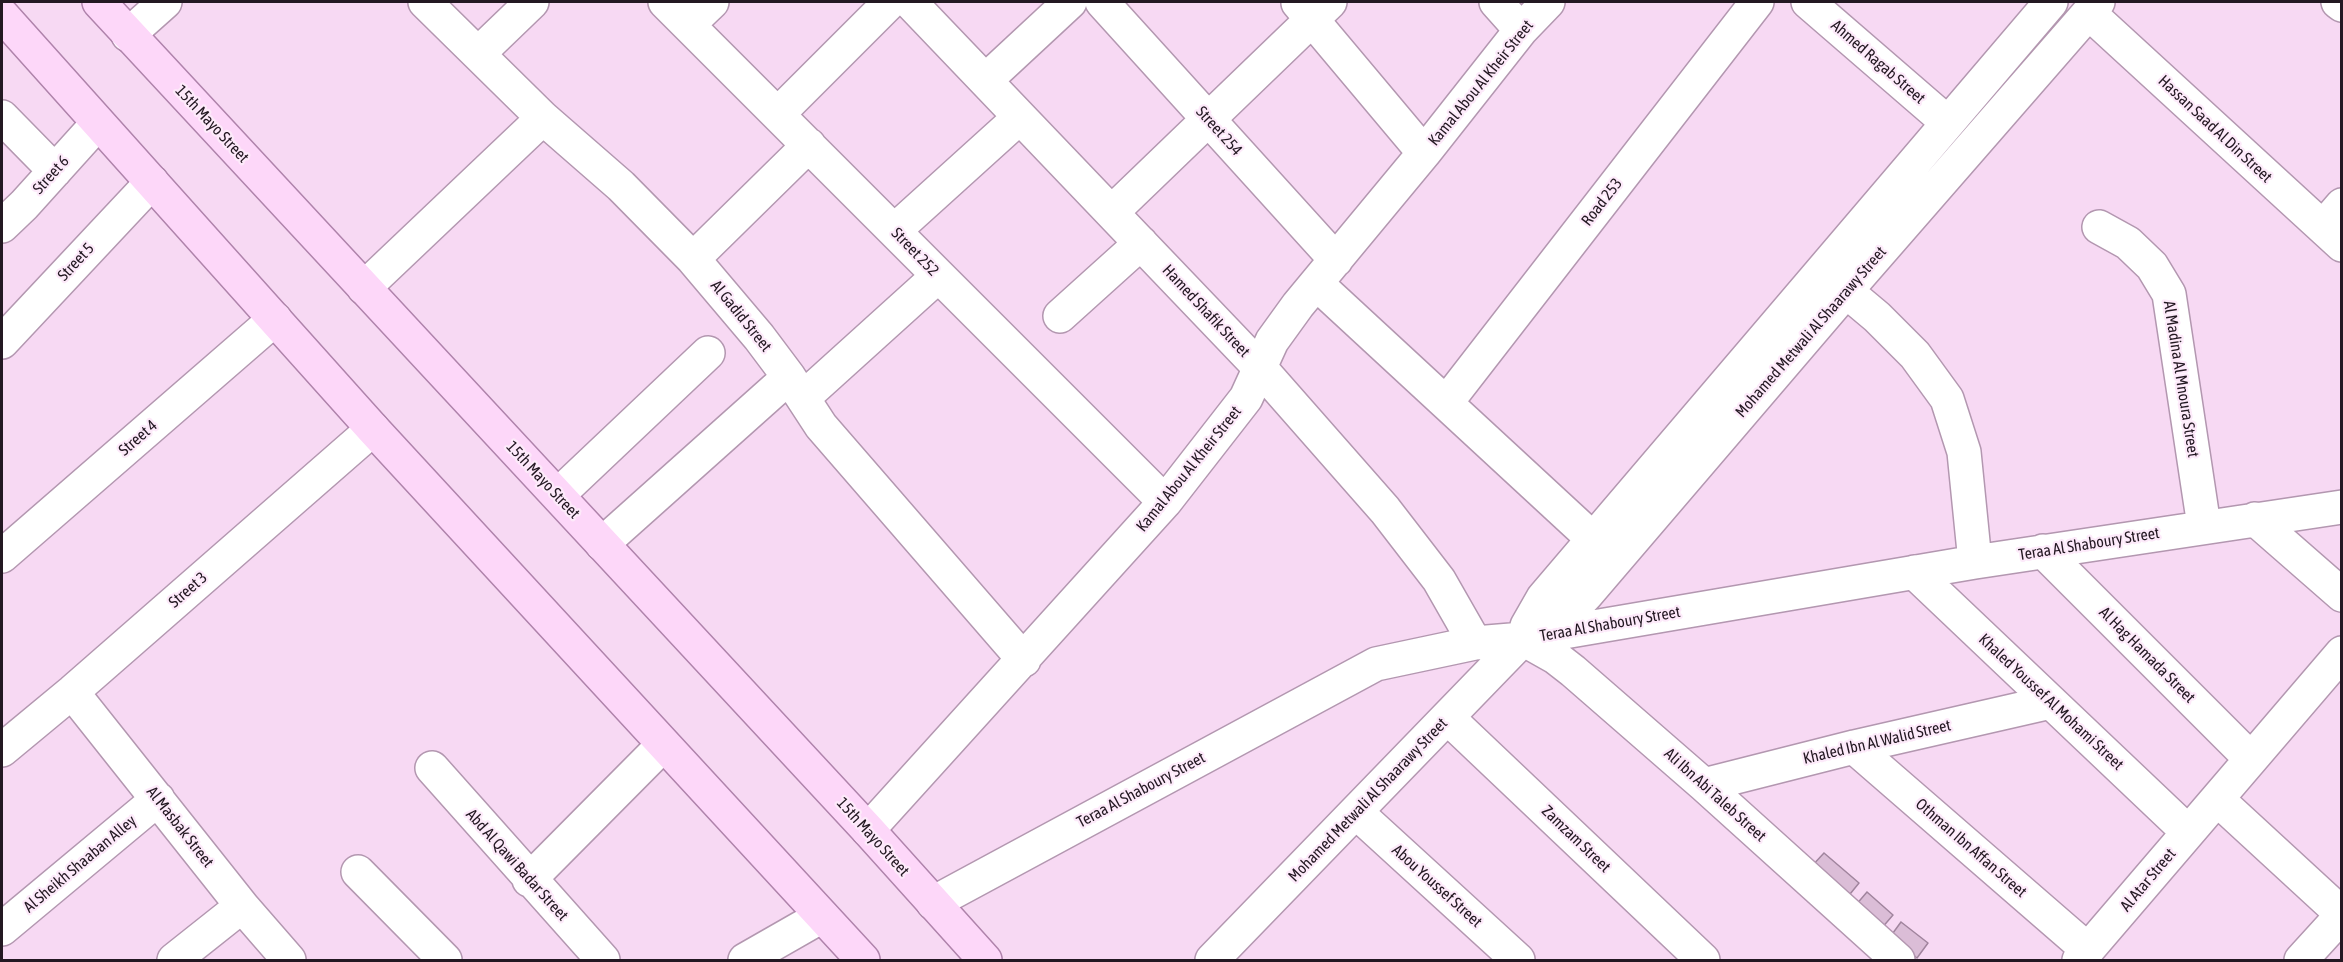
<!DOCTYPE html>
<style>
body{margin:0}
#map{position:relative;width:2343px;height:962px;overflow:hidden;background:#f7d9f3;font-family:"Asap Condensed",sans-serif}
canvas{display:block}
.frame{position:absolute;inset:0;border:3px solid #231822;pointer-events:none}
</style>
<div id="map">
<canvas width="2343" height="962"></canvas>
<div class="frame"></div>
</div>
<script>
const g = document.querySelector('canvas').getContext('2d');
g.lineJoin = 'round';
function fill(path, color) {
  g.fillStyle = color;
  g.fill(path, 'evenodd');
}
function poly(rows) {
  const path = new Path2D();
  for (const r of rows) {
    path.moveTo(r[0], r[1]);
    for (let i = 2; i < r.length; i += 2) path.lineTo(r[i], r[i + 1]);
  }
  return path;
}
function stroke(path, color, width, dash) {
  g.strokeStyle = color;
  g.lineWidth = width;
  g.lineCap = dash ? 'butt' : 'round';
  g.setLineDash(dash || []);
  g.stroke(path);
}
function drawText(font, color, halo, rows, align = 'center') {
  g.font = font + ' "Asap Condensed",sans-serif';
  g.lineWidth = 4.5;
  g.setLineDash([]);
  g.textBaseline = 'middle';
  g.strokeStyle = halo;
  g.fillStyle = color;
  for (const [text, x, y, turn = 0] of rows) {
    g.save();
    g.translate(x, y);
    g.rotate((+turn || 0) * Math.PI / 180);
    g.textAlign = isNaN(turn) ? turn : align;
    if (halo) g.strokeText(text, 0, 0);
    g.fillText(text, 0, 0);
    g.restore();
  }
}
const building = poly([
 [1824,853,1859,883,1846,899,1810,868,1824,853],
 [1867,892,1893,915,1881,929,1855,906,1867,892],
 [1901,922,1928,943,1917,958,1890,937,1901,922]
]);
fill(building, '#dbbdd7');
stroke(building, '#a0849d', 1.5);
const minor = poly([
 [425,2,543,118,621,186,693,259,759,337,789,377,821,426,1024,660],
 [665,2,1165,502],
 [910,2,1261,369,1385,510,1439,580,1475,643],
 [1102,2,1336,260],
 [1496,2,1521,30],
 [1808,2,1948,123],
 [2338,2,2342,5],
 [1298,3,1424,153],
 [2089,13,2342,245],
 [688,25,712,2],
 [128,35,165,2],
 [478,54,532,2],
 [986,80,1070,2],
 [778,114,890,2],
 [2,117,55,171],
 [1112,212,1330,2],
 [2,226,24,205,98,123],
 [2099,227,2128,243,2152,266,2169,294,2204,526],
 [2323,227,2342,205],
 [894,231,1020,117],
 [693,259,809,145],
 [1317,284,1593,539],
 [364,288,543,118],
 [1846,291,1877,317,1915,355,1947,399,1964,452,1975,562],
 [1060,316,1141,243],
 [2,342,152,182],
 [803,398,938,276],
 [1446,403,1757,2],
 [558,495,708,353],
 [2255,519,2342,595],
 [602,544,789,377],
 [2043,551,2251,759],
 [2,556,275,319],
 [1914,572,2188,832],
 [1523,639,1527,626,1543,598,2051,2],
 [1523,639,1555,657,1573,671,1704,785,1898,960],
 [72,692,242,906,289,960],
 [1448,718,1703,960],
 [1854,747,2088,950],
 [2,750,72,692,373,429],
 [432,768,603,960],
 [1704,785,1854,747,2051,702],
 [2217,799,2342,914],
 [1356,812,1518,960],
 [868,830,1165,502,1246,398,1272,341,1298,305,1424,153,1521,30,1548,2],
 [358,872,445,960],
 [529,880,663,745],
 [933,903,1376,664,1475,643,1523,639,1975,562,2342,507],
 [2,929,158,799],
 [174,960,242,906],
 [745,960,822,916],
 [1212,960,1523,639,1551,626,1570,612,1586,595,1846,291,2098,2],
 [2079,960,2342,653],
 [2301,960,2342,915]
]);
const major = poly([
 [99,2,868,830,985,960],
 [2,15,373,429,863,960]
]);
stroke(minor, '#b397b0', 36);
stroke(major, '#af83ab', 36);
stroke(minor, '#fff', 33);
stroke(major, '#fdd7f9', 33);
drawText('16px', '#231822', '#fdeafa', [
 ["Ahmed Ragab Street",1878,62,41],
 ["Kamal Abou Al Kheir Street",1481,83,-51],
 ["15th Mayo Street",212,124,47],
 ["Hassan Saad Al Din Street",2215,129,43],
 ["Street 254",1219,131,48],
 ["Street 6",51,175,-48],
 ["Road 253",1602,202,-52],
 ["Street 252",915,252,46],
 ["Street 5",76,262,-47],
 ["Hamed Shafik Street",1206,311,47],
 ["Al Gadid Street",741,316,51],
 ["Mohamed Metwali Al Shaarawy Street",1811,332,-49],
 ["Al Madina Al Mnoura Street",2181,379,81],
 ["Street 4",138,438,-41],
 ["Kamal Abou Al Kheir Street",1189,469,-51],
 ["15th Mayo Street",543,480,47],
 ["Teraa Al Shaboury Street",2089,544,-9],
 ["Street 3",188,590,-41],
 ["Teraa Al Shaboury Street",1610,624,-10],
 ["Al Hag Hamada Street",2147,655,45],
 ["Khaled Youssef Al Mohami Street",2051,702,43],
 ["Khaled Ibn Al Walid Street",1877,742,-13],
 ["Teraa Al Shaboury Street",1141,790,-28],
 ["Ali Ibn Abi Taleb Street",1715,795,42],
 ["Mohamed Metwali Al Shaarawy Street",1368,800,-46],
 ["Al Masbak Street",180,827,52],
 ["15th Mayo Street",873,837,48],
 ["Zamzam Street",1576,839,44],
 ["Othman Ibn Affan Street",1971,848,41],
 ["Al Sheikh Shaaban Alley",80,864,-40],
 ["Abd Al Qawi Badar Street",517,865,48],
 ["Al Atar Street",2148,880,-50],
 ["Abou Youssef Street",1437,886,42]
]);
</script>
